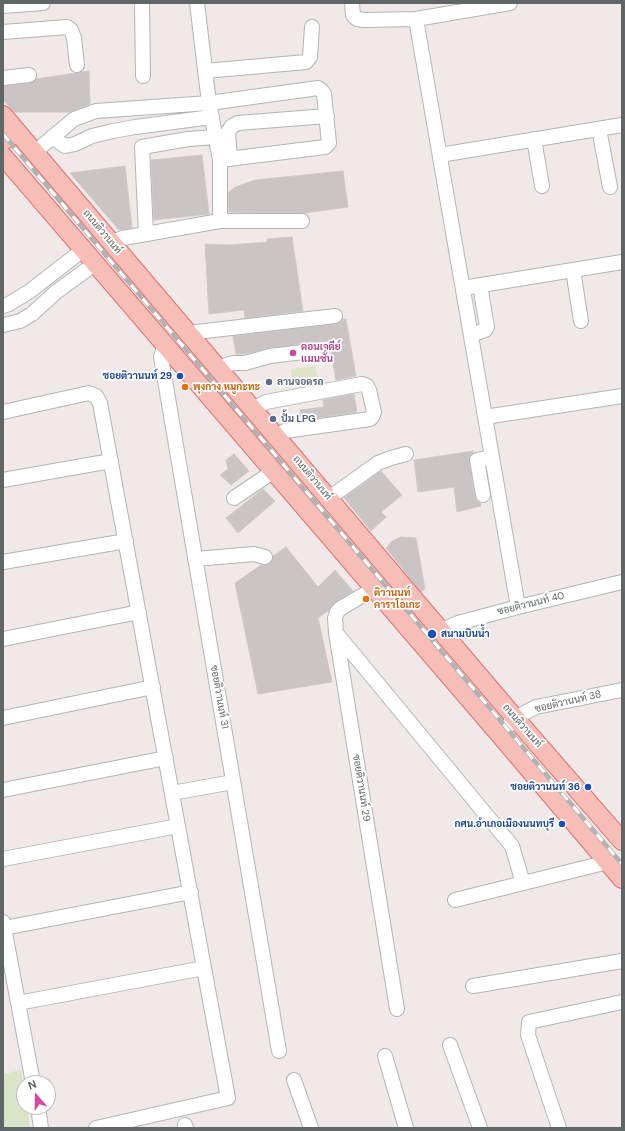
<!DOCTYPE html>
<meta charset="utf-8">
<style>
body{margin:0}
#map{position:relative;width:625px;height:1131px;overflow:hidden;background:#f0e9e8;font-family:"DM Sans",sans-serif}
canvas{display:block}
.frame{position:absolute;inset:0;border:4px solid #5f6665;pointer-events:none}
.north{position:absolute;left:16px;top:1075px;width:40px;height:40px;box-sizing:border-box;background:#fff;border:1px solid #bfc2c1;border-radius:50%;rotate:340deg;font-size:11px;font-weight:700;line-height:16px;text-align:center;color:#5f6665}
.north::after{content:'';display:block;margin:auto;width:14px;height:18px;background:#d747a3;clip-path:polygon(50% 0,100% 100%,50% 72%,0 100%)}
</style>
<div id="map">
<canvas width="625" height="1131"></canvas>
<div class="frame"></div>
<div class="north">N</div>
</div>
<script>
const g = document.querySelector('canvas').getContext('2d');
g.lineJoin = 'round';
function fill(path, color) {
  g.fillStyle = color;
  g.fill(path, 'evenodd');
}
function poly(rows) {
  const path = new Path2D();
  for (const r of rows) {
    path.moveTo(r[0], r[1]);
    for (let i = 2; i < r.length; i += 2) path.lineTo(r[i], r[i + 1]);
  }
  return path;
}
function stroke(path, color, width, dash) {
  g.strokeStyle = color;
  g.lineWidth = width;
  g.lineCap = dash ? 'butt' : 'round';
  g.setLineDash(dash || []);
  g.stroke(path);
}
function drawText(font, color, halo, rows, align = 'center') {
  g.font = font + ' "DM Sans",Sarabun,sans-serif';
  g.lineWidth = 3.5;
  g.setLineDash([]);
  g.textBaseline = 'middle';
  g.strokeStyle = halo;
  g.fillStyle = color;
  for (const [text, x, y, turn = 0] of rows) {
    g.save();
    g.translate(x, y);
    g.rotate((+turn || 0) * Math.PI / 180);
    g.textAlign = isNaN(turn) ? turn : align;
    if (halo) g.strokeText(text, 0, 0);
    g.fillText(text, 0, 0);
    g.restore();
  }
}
fill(poly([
 [315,366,318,379,292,382,291,369],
 [21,1070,24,1090,24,1107,27,1107,30,1128,3,1128,3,1074]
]), '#dce4c8');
const building = poly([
 [89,71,90,104,70,112,14,112,3,99,3,86,30,83,36,79,89,71],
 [202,155,209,214,154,220,151,160,202,155],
 [125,166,132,228,119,230,70,173,125,166],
 [343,171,348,207,305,213,229,212,228,193,235,187,255,180,343,171],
 [292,237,303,311,245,318,244,310,209,314,205,244,230,245,267,242,267,239,292,237],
 [343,319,346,319,356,376,336,380,329,341,269,348,244,354,236,354,233,336,336,324,340,323,343,319],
 [354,394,357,412,302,420,300,410,324,407,323,400,354,394],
 [473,451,473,453,469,457,469,461,475,496,477,501,480,503,481,506,457,512,454,487,418,492,414,460,473,451],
 [234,454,249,471,231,485,220,475,228,469,226,460,234,454],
 [381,471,402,495,381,512,386,517,371,531,344,498,381,471],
 [263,489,275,501,238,533,226,518,263,489],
 [401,537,416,538,425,589,421,592,386,548,392,541,401,537],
 [286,547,318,587,335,570,353,591,335,602,329,610,318,618,332,682,258,694,235,583,261,565,267,565,271,563,273,556,286,547],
 [386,583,483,697,482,698,384,584,386,583]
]);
fill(building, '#cbc4c4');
stroke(building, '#d4c7c7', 1);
const minor = poly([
 [142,3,143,76],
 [352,3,353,15,357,19,364,20,416,19,510,3],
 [3,6,43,3],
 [416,19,518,607],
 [3,32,67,27,71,30,74,38,77,65],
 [205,71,306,62,310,57,312,27],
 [3,78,29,75],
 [599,129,610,187],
 [52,137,65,146,75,144,92,136,113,131,135,127,212,117],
 [534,139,542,186],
 [35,152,74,119,96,111,209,103,318,88,321,90,324,94,329,143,325,147,220,160],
 [440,155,622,125],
 [230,159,228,132,232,126,238,123,327,116],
 [220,221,302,221],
 [146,234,142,147,188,139,216,137],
 [111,242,123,238,146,234,220,221,220,160,209,103,197,3],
 [573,270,581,321],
 [463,288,622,262],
 [3,306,9,304,30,291,84,249],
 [3,325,20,321,32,314,56,292,96,263],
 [188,333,335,316],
 [471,335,485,330,487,327,480,285],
 [165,344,161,357,279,1051],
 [218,368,233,363,245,363,270,356,320,350],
 [253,409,266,402,362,384,367,386,369,390,374,412,372,417,370,419,285,431,276,436],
 [3,412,89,393,96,396,100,403,228,1098,96,1128],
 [485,417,622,396],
 [3,480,111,461],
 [483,495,477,460,492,457],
 [234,498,274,471],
 [329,498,378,463,391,458,406,454],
 [195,559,254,554,265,557],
 [3,562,126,541],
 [375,588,341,608,337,612,335,618,336,633,397,1009],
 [440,631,458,623,518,607,622,582],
 [336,633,512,846,523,883],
 [3,639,139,612],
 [3,718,153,687],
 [500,735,515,718,536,707,622,690],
 [3,790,166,758],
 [172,793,233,782],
 [3,859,178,826],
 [455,900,608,862],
 [3,922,33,1083],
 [4,928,191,892],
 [473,986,622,961],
 [18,1003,204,968],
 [450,1045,480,1128],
 [385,1056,406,1128],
 [294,1080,311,1128],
 [38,1107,41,1128],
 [185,1125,186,1128],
 [559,1128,528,1035,529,1022,622,1002]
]);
const major = poly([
 [3,115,515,718,622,841],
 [3,141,17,132],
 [3,156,500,735,622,879]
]);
stroke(minor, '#b0b6b6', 16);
stroke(major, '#e26f6e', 20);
stroke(minor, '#fff', 14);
stroke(major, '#f6beb6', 18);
const rail = poly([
 [3,134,622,864]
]);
stroke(rail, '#b1b2b2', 4.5);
stroke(rail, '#fff', 3, [9]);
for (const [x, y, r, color] of [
 [293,353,4,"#d1479c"],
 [180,376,4,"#1a4fb4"],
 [269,382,4,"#5c6f8a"],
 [185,387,4,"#e8710a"],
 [273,419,4,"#5c6f8a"],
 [366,599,4,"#e8710a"],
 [432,634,5,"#1a4fb4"],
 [588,787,4,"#1a4fb4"],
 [562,824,4,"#1a4fb4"]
]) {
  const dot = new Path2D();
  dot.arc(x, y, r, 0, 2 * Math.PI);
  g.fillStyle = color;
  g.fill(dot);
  stroke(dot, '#fff', 1.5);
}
drawText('10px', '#5f6665', '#fff', [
 ["ถนนติวานนท์",102,232,50],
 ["ถนนติวานนท์",312,478,50],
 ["ซอยติวานนท์ 40",531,604,-14],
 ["ซอยติวานนท์ 31",219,697,80],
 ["ซอยติวานนท์ 38",568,702,-13],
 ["ถนนติวานนท์",522,726,49],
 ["ซอยติวานนท์ 29",361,788,81]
]);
drawText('bold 10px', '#b23c85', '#fff', [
 ["ดอนเจดีย์",301,347],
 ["แมนชั่น",301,359]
], 'left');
drawText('bold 10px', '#164399', '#fff', [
 ["ซอยติวานนท์ 29",172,376],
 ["สนามบินน้ำ",441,634,"left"],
 ["ซอยติวานนท์ 36",580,787],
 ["กศน.อำเภอเมืองนนทบุรี",554,824]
], 'right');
drawText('bold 10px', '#4e5e75', '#fff', [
 ["ลานจอดรถ",277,382],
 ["ปั้ม LPG",281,419]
], 'left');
drawText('bold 10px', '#c56008', '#fff', [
 ["พุงกาง หมูกะทะ",193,387],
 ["ติวานนท์",374,593],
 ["คาราโอเกะ",374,605]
], 'left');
</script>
